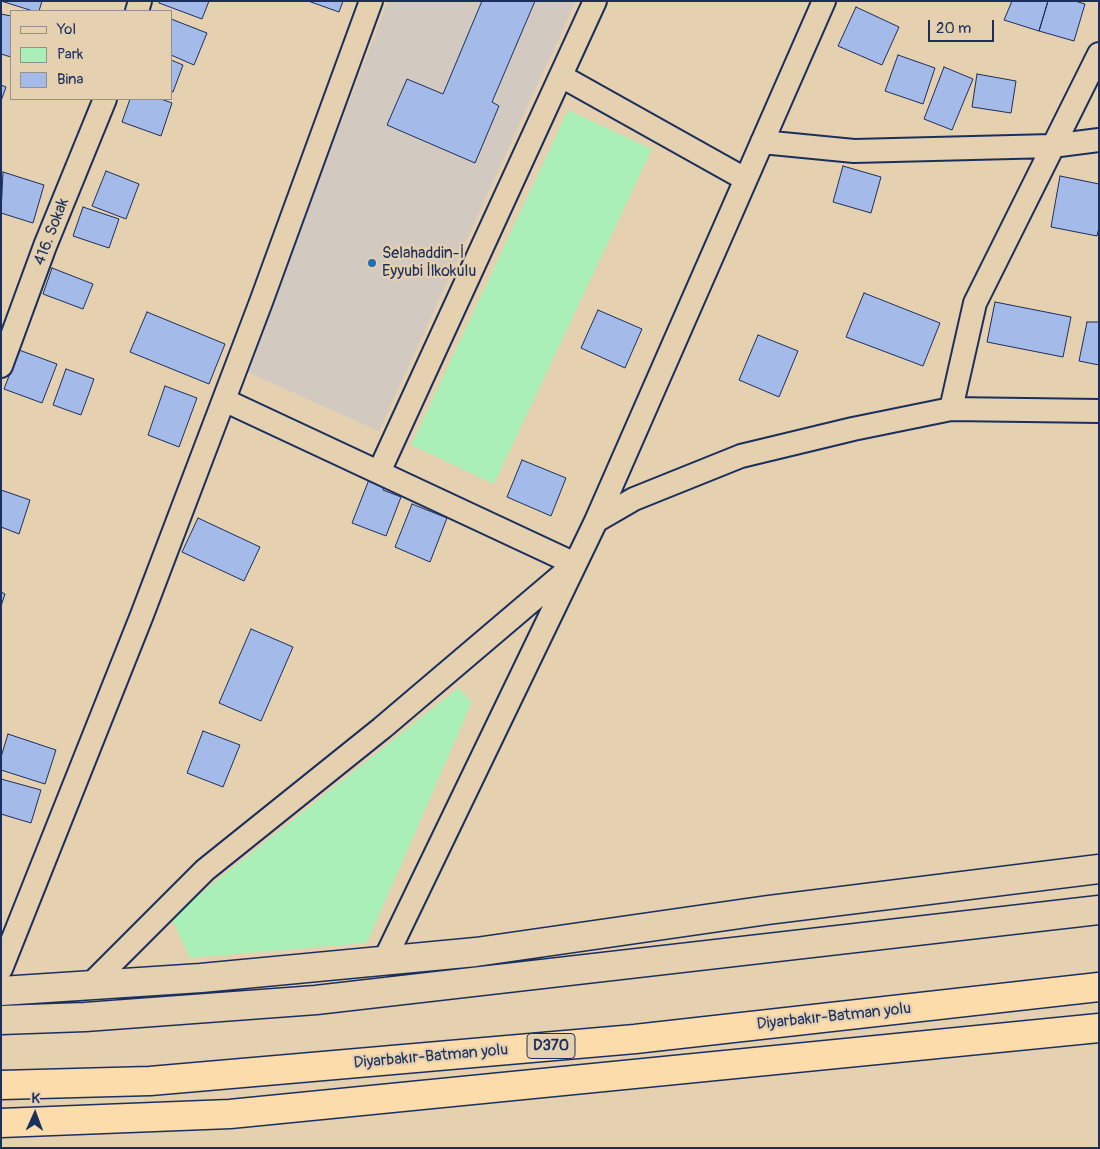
<!DOCTYPE html>
<meta charset="utf-8">
<style>
body{margin:0}
#map{position:relative;width:1100px;height:1149px;overflow:hidden;background:#e5d0af;font-family:Pangolin,sans-serif}
canvas{display:block}
.frame{position:absolute;inset:0;border:2px solid #1b2f5e;pointer-events:none}
.legend{position:absolute;left:10px;top:10px;width:162px;height:90px;box-sizing:border-box;background:#e5d0af;border:1px solid #94908f;margin:0;padding:6px 9px;list-style:none;font-size:15px;color:#1b2f5e}
.legend li{display:flex;align-items:center;gap:10px;height:25px}
.legend b{width:25px;border:1px solid #94908f}
.north{position:absolute;left:10px;top:1089px;width:50px;height:50px;-webkit-text-stroke:4px #e5d0af;paint-order:stroke;rotate:2deg;font-size:14px;font-weight:700;line-height:20px;text-align:center;color:#1b2f5e}
.north::after{content:'';display:block;margin:auto;width:18px;height:22px;background:#1b2f5e;clip-path:polygon(50% 0,100% 100%,50% 72%,0 100%)}
.scale{position:absolute;left:928px;top:20px;width:66px;height:22px;box-sizing:border-box;border:2px solid #1b2f5e;border-top:0;padding-left:6px;font-size:15px;line-height:18px;white-space:nowrap;color:#1b2f5e;-webkit-text-stroke:4px #e5d0af;paint-order:stroke}
</style>
<div id="map">
<canvas width="1100" height="1149"></canvas>
<div class="frame"></div>
<ul class="legend">
<li><b style="height:6px;background:#e5d0af"></b>Yol</li>
<li><b style="height:14px;background:#aaeeb8"></b>Park</li>
<li><b style="height:14px;background:#a4bae8"></b>Bina</li>
</ul>
<div class="north">K</div>
<div class="scale">20 m</div>
</div>
<script>
const g = document.querySelector('canvas').getContext('2d');
g.lineJoin = 'round';
function fill(path, color) {
  g.fillStyle = color;
  g.fill(path, 'evenodd');
}
function poly(rows) {
  const path = new Path2D();
  for (const r of rows) {
    path.moveTo(r[0], r[1]);
    for (let i = 2; i < r.length; i += 2) path.lineTo(r[i], r[i + 1]);
  }
  return path;
}
function stroke(path, color, width, dash) {
  g.strokeStyle = color;
  g.lineWidth = width;
  g.lineCap = dash ? 'butt' : 'round';
  g.setLineDash(dash || []);
  g.stroke(path);
}
function drawText(font, color, halo, rows, align = 'center') {
  g.font = font + ' Pangolin,sans-serif';
  g.lineWidth = 4.5;
  g.setLineDash([]);
  g.textBaseline = 'middle';
  g.strokeStyle = halo;
  g.fillStyle = color;
  for (const [text, x, y, turn = 0] of rows) {
    g.save();
    g.translate(x, y);
    g.rotate((+turn || 0) * Math.PI / 180);
    g.textAlign = isNaN(turn) ? turn : align;
    if (halo) g.strokeText(text, 0, 0);
    g.fillText(text, 0, 0);
    g.restore();
  }
}
fill(poly([
 [388,1,576,1,379,431,245,371]
]), '#d2c9c0');
fill(poly([
 [568,110,652,149,494,484,411,445],
 [458,688,472,702,367,943,190,958,171,917]
]), '#aaeeb8');
const building = poly([
 [1,1,42,1,39,11,33,11,1,1],
 [159,1,209,1,202,19,159,3,159,1],
 [308,1,343,1,339,12,308,1],
 [482,1,535,1,492,102,499,106,475,163,387,125,407,79,443,94,482,1],
 [1012,1,1048,1,1039,31,1004,20,1012,1],
 [1048,1,1075,1,1085,4,1074,41,1039,31,1048,1],
 [856,7,899,27,882,65,838,46,856,7],
 [1,14,11,16,11,57,1,54,1,14],
 [171,19,207,33,194,65,171,55,171,19],
 [898,55,935,68,923,104,885,91,898,55],
 [171,60,183,65,173,92,171,91,171,60],
 [944,67,973,79,952,130,924,119,944,67],
 [977,74,1016,81,1011,113,972,107,977,74],
 [1,85,6,87,1,101,1,85],
 [130,99,161,99,172,103,161,136,122,122,130,99],
 [843,166,881,177,871,213,833,202,843,166],
 [106,171,139,184,126,219,92,206,106,171],
 [3,172,44,185,33,223,1,213,3,172],
 [1060,176,1099,184,1099,227,1097,236,1051,227,1060,176],
 [83,207,119,219,109,248,73,236,83,207],
 [52,268,93,284,83,309,43,294,52,268],
 [864,293,940,323,923,366,846,337,864,293],
 [995,302,1071,317,1063,357,987,342,995,302],
 [598,310,642,329,625,368,581,348,598,310],
 [147,312,225,344,209,384,130,352,147,312],
 [1087,322,1099,322,1099,365,1079,361,1087,322],
 [758,335,798,351,779,397,739,380,758,335],
 [19,350,57,364,42,403,4,389,19,350],
 [66,369,94,379,81,415,53,405,66,369],
 [165,386,197,398,179,447,148,435,165,386],
 [522,460,566,478,551,516,507,497,522,460],
 [370,477,385,483,383,490,401,497,386,536,352,523,370,477],
 [1,490,30,500,19,534,1,527,1,490],
 [412,504,447,518,430,562,395,547,412,504],
 [198,518,260,547,244,581,182,552,198,518],
 [1,592,5,594,1,606,1,592],
 [251,629,293,647,261,721,219,703,251,629],
 [203,731,240,745,223,787,187,773,203,731],
 [8,734,56,750,45,784,1,770,1,757,8,734],
 [1,779,41,790,31,823,1,814,1,779]
]);
fill(building, '#a4bae8');
stroke(building, '#1b2f5e', 1);
const street = poly([
 [137,11,140,1],
 [561,76,745,179],
 [762,142,854,151,1052,146,1099,140],
 [1,366,45,246,105,99],
 [951,409,975,303,1099,54],
 [379,472,595,1],
 [596,521,634,499,741,456,853,429,951,409,1099,411],
 [384,961,596,521,824,1],
 [1,969,142,615,261,302,371,1],
 [89,986,205,870,382,728,575,564,224,400]
]);
const secondary = poly([
 [1,991,201,978,476,952,768,910,1099,869],
 [1,1020,85,1017,316,1000,1099,910]
]);
const highway = poly([
 [1,1085,150,1081,635,1039,1099,987],
 [1,1123,230,1114,1099,1028]
]);
stroke(street, '#1b2f5e', 26);
stroke(secondary, '#1b2f5e', 31);
stroke(highway, '#1b2f5e', 31);
stroke(street, '#e5d0af', 22);
stroke(secondary, '#e5d0af', 28);
stroke(highway, '#fddcac', 28);
for (const [x, y, r, color] of [
 [372,263,5,"#1f6fb2"]
]) {
  const dot = new Path2D();
  dot.arc(x, y, r, 0, 2 * Math.PI);
  g.fillStyle = color;
  g.fill(dot);
  stroke(dot, '#e5d0af', 2);
}
for (const [x, y, w] of [
 [551,1046,48]
]) {
  const box = new Path2D();
  box.roundRect(x - w / 2, y - 12.5, w, 25, 4);
  g.fillStyle = '#e5d0af';
  g.fill(box);
  stroke(box, '#1b2f5e', 1);
}
drawText('bold 15px', '#1b2f5e', null, [
 ["D370",551,1046]
]);
drawText('16px', '#1b2f5e', '#e5d0af', [
 ["416. Sokak",52,232,-69],
 ["Diyarbakır-Batman yolu",834,1017,-6],
 ["Diyarbakır-Batman yolu",431,1057,-5]
]);
drawText('16px', '#1b2f5e', '#e5d0af', [
 ["Selahaddin-İ",382,254],
 ["Eyyubi İlkokulu",382,272]
], 'left');
</script>
